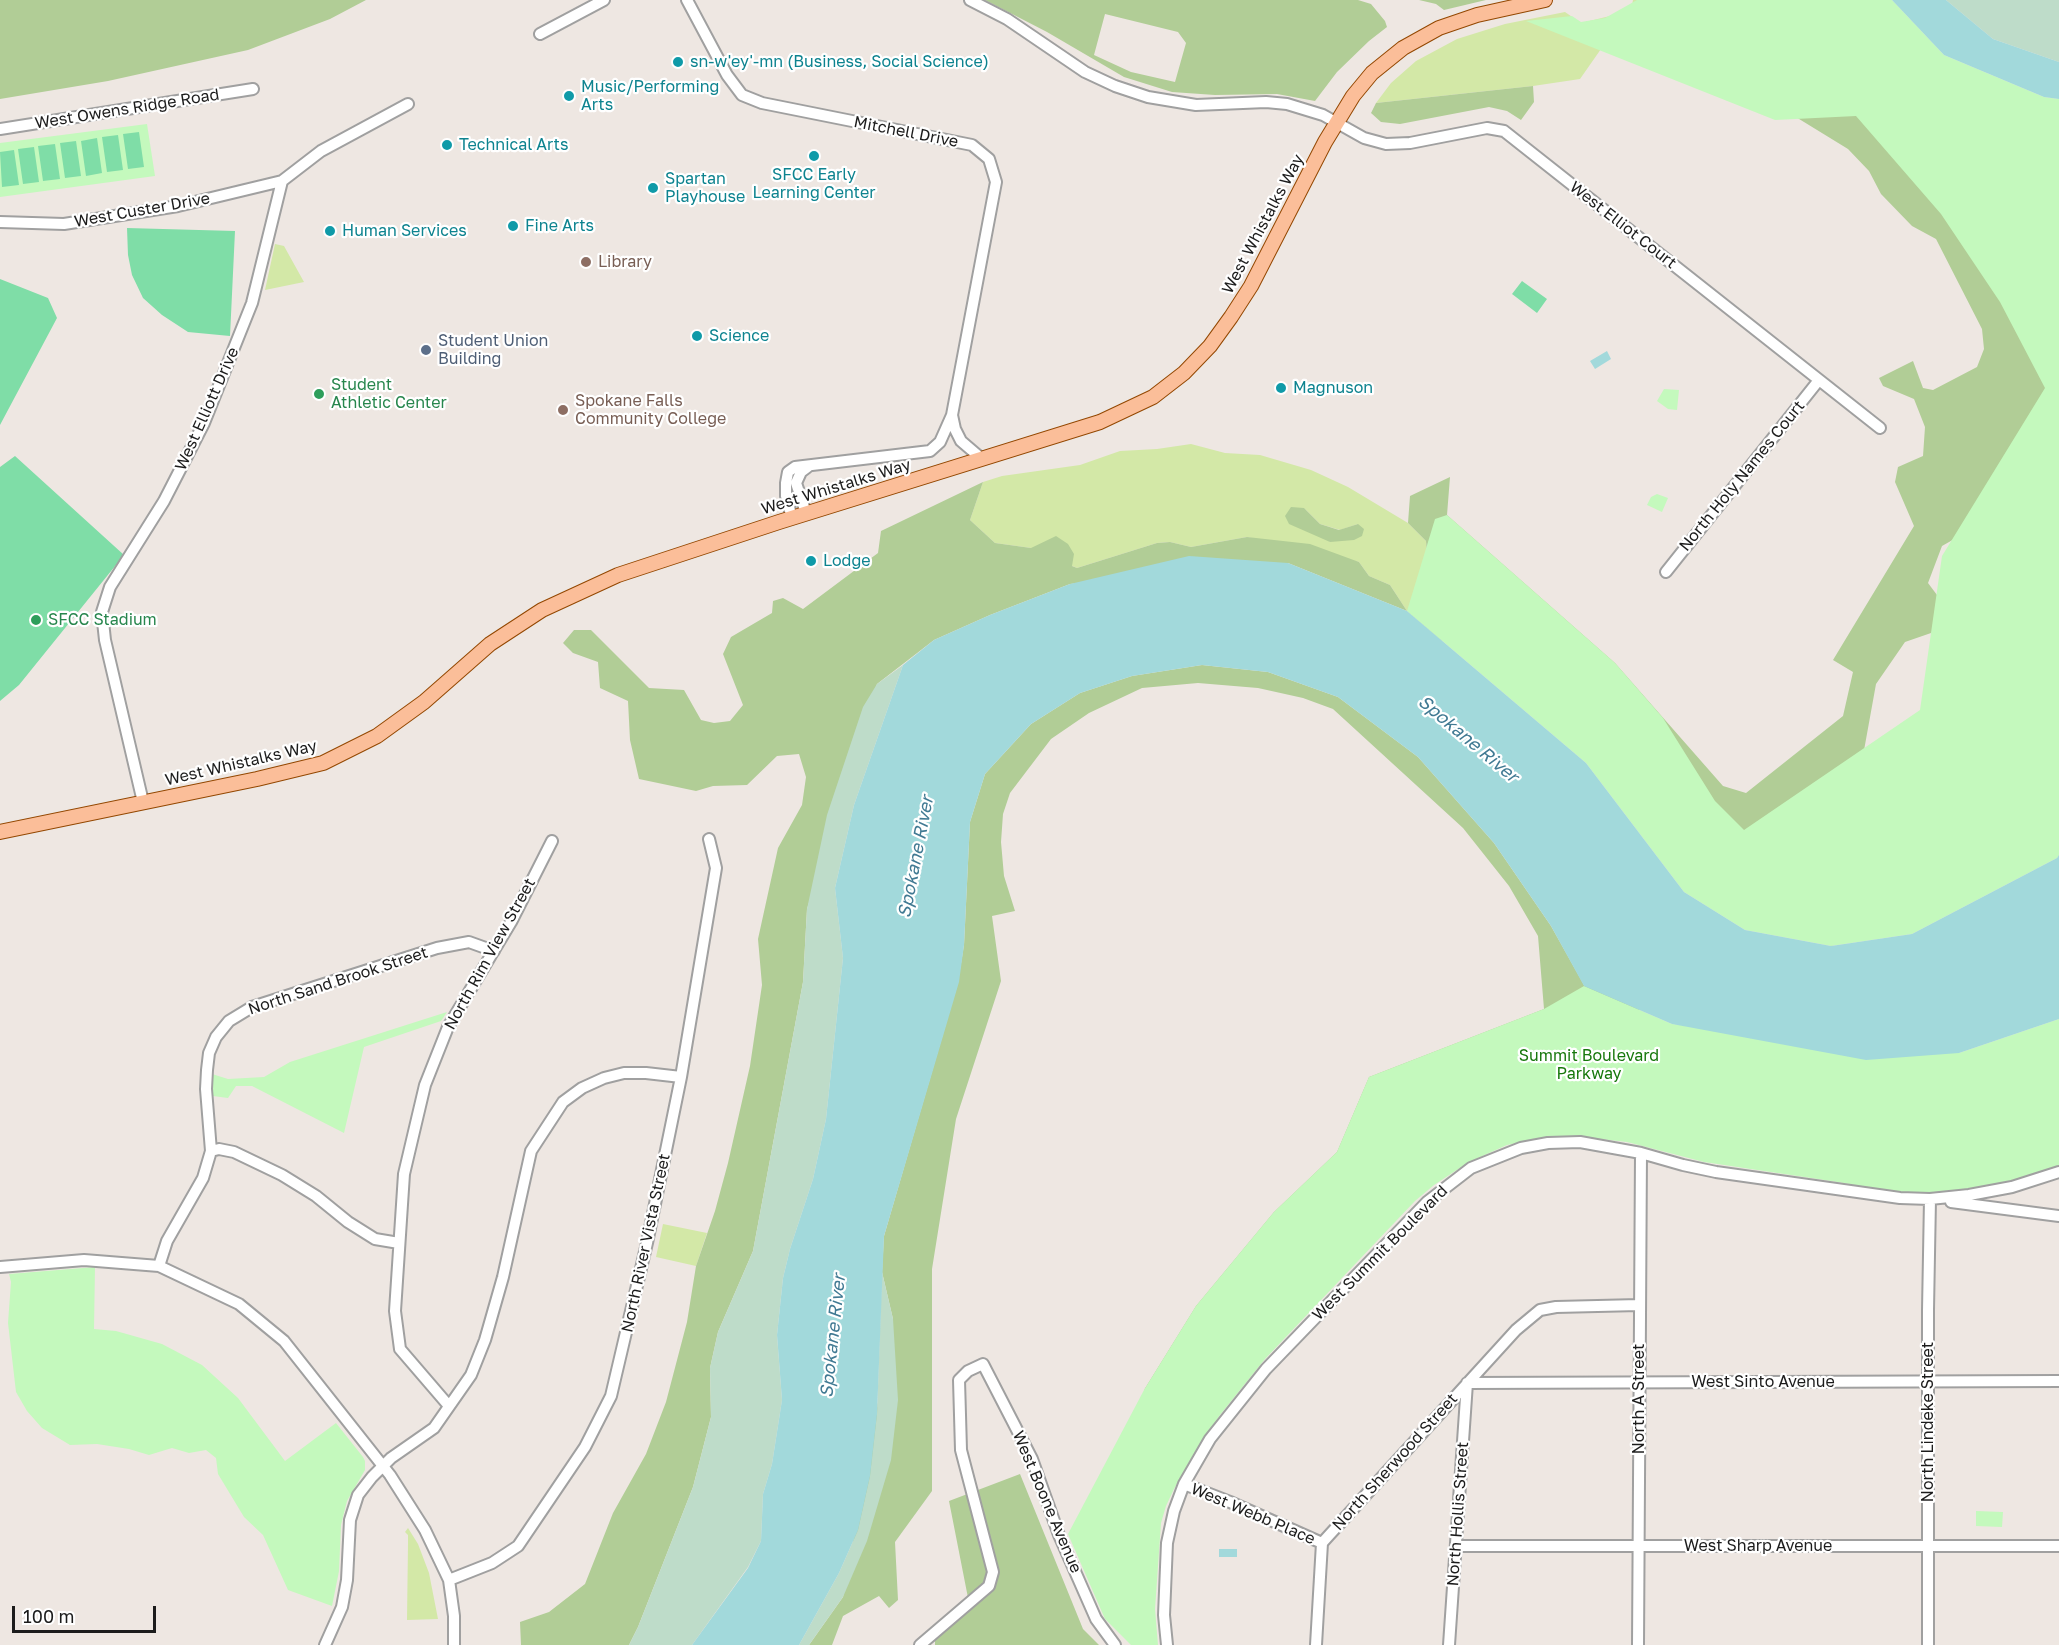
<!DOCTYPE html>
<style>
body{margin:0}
#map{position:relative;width:2059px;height:1645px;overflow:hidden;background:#eee7e2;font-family:"Golos Text",sans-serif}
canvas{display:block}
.scale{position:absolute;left:12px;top:1606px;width:144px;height:27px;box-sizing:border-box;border:3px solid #1c1c1c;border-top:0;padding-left:8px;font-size:18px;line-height:21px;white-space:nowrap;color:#1c1c1c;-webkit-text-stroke:4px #fff;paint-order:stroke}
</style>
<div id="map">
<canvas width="2059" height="1645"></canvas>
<div class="scale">100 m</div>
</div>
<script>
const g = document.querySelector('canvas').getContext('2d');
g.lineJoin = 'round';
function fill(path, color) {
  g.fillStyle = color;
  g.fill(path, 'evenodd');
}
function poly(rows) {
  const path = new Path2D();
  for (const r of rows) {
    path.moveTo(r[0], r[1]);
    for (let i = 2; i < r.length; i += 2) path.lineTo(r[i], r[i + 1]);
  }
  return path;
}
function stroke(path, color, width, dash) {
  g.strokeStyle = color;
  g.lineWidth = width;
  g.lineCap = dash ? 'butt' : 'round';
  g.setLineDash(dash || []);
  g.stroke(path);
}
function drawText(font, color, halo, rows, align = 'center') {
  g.font = font + ' "Golos Text",sans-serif';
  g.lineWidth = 4.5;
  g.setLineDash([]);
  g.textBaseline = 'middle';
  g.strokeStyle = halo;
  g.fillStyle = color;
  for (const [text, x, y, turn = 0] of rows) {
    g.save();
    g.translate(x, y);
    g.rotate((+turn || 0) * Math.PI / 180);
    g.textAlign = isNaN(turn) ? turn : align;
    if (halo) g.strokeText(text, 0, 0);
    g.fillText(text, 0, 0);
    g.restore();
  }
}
fill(poly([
 [1633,0,1640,0,1881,94,1601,49,1580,79,1533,86,1376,103,1391,83,1416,61,1457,39,1505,24,1565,12,1581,23,1610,16,1632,5],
 [275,244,284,246,304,282,265,290],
 [1191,444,1225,453,1260,455,1311,470,1348,487,1408,523,1426,541,1428,568,1442,641,1407,611,1390,585,1369,576,1359,562,1247,537,1191,547,1170,542,1157,543,1077,568,1031,548,995,543,970,520,983,482,1002,476,1080,465,1120,451,1157,449],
 [1304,508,1320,524,1340,530,1358,524,1330,542],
 [663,1224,707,1233,696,1266,656,1257],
 [408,1528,418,1544,429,1573,438,1619,407,1620,408,1544,408,1535,405,1532]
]), '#d3e8a7');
fill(poly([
 [0,0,366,0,330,19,248,50,108,81,0,99],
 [985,0,1358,0,1371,4,1385,21,1387,27,1369,41,1337,72,1315,101,1277,94,1215,95,1172,92,1124,77,1047,32],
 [1105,14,1178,32,1186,43,1175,82,1131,72,1094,55],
 [1419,0,1486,0,1444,10,1436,4],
 [1816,67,2059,274,2059,513,1986,521,1942,546,1928,583,1946,607,1946,623,1931,633,1905,642,1876,684,1859,778,2059,855,1831,946,1428,568,1426,541,1408,523,1410,496,1450,477,1447,515,1615,663,1723,786,1746,793,1843,716,1853,672,1833,660,1914,526,1895,482,1898,467,1923,456,1925,427,1914,399,1883,386,1879,378,1913,361,1923,388,1933,390,1977,367,1984,349,1982,329,1936,239,1912,226,1881,194,1869,171,1848,149,1760,95],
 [1533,86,1534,102,1521,120,1507,111,1489,107,1400,124,1381,122,1371,113,1376,103],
 [983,482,970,520,995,543,1031,548,1056,536,1068,544,1074,554,1072,566,1077,568,1157,543,1170,542,1191,547,1247,537,1310,544,1359,562,1369,576,1390,585,1407,611,1288,563,1070,584,990,615,934,640,877,684,807,909,803,982,753,1251,718,1332,710,1368,711,1417,693,1487,638,1627,629,1645,521,1645,520,1622,549,1612,585,1584,613,1513,646,1454,666,1402,687,1322,696,1266,715,1211,728,1163,750,1066,762,985,758,939,778,848,802,805,806,777,799,754,777,756,747,785,713,786,696,791,639,779,630,740,628,701,600,688,598,662,573,653,563,643,574,630,591,630,649,688,684,690,701,720,714,723,730,721,743,705,723,654,731,637,772,613,773,601,783,598,803,609,878,553,881,531],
 [1291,507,1304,508,1320,524,1339,530,1358,524,1364,529,1362,536,1354,540,1330,542,1289,524,1285,516],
 [1202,665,1268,672,1338,697,1418,757,1494,843,1551,926,1584,985,1639,1009,1632,1035,1144,1390,1196,1306,1274,1212,1337,1152,1369,1077,1544,1009,1538,936,1509,886,1463,828,1333,709,1303,698,1258,688,1198,683,1142,688,1089,713,1051,739,1010,793,1003,814,1001,842,1004,876,1015,911,992,916,1001,981,956,1119,932,1269,932,1491,895,1542,898,1600,889,1608,879,1596,843,1616,832,1645,809,1645,843,1597,893,1319,882,1272,884,1236,958,982,964,945,970,822,985,774,1031,724,1080,693,1132,676],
 [1020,1474,1083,1629,1099,1645,935,1645,935,1639,970,1608,949,1501]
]), '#b1cd96');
fill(poly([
 [1946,0,2059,0,2059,62,1993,39],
 [903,665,854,805,835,888,843,958,826,1119,813,1179,790,1249,783,1278,777,1335,782,1400,772,1464,763,1494,761,1541,748,1567,692,1645,629,1645,638,1627,693,1487,711,1417,710,1368,718,1332,753,1251,803,982,807,909,827,815,863,707,877,684],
 [882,1272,893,1319,898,1400,891,1460,867,1541,843,1597,809,1645,799,1645,839,1573,858,1530,870,1476,877,1414]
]), '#bedcc9');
fill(poly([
 [1637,0,1892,0,1944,55,2044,97,2059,99,2059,855,2057,858,1912,934,1831,946,1745,930,1684,892,1586,763,1407,611,1435,519,1447,515,1615,663,1663,718,1715,801,1744,830,1920,710,1942,556,2045,388,2000,302,1941,214,1856,116,1775,120,1526,21,1572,16,1581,22,1605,18],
 [147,124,155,176,0,197,0,143],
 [1664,389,1679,390,1677,410,1668,409,1657,401],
 [1657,494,1668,498,1662,512,1647,505,1651,497],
 [1584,986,1672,1024,1959,1053,2059,1019,2059,1166,1999,1185,1930,1193,1901,1192,1869,1188,1844,1183,1704,1162,1627,1142,1574,1136,1547,1137,1507,1145,1469,1162,1434,1185,1415,1201,1265,1359,1220,1415,1196,1450,1174,1489,1166,1506,1161,1523,1155,1609,1158,1645,1131,1645,1105,1619,1068,1534,1144,1390,1196,1306,1274,1212,1337,1152,1369,1077,1544,1009],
 [447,1012,441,1021,364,1047,344,1133,252,1086,236,1086,228,1098,213,1096,212,1074,228,1079,264,1077,290,1062],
 [95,1267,94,1329,116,1331,162,1344,202,1365,238,1398,285,1461,336,1423,363,1457,365,1461,365,1470,347,1501,341,1525,339,1571,332,1606,288,1590,263,1535,244,1517,218,1474,216,1458,206,1450,189,1453,172,1448,149,1455,129,1449,97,1444,70,1445,42,1428,27,1411,16,1392,8,1323,11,1282,9,1274],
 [1976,1511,2003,1512,2002,1527,1976,1526]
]), '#c4f9bd');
fill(poly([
 [139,132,144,167,128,169,123,134],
 [118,135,123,170,107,172,102,137],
 [97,138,102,173,86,176,81,141],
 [76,141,81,176,65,178,60,143],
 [55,144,60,179,43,181,38,146],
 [34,147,39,182,23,184,18,149],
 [14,150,19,185,2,187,0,152],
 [127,228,235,231,230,336,188,332,162,315,143,298,132,275,128,255],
 [0,279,48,298,57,318,0,425],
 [1522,281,1547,299,1537,313,1512,294],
 [15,456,124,555,19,685,0,701,0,467]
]), '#7fdda7');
fill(poly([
 [1892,0,1946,0,1993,39,2059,62,2059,99,2044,97,1944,55],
 [1607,351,1611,359,1595,369,1590,361],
 [1189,556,1288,563,1407,611,1586,763,1684,892,1745,930,1831,946,1912,934,2057,858,2059,855,2059,1019,1959,1053,1866,1060,1672,1024,1584,986,1551,926,1494,843,1418,757,1338,697,1268,672,1202,665,1132,676,1080,693,1031,724,985,774,970,822,964,945,959,982,884,1236,877,1414,870,1476,858,1530,839,1573,799,1645,692,1645,748,1568,761,1541,763,1494,772,1464,782,1400,777,1335,783,1278,790,1249,813,1179,826,1119,843,958,835,888,854,805,903,665,934,640,990,615,1070,584],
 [1219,1549,1237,1549,1237,1557,1219,1557]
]), '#a2d9db');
const minor = poly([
 [687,0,727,75,742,95,762,103,972,145,989,159,996,182,952,415,940,442,930,451,795,467,788,472,786,483,786,496,792,518],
 [970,0,1007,19,1085,72,1115,86,1148,97,1196,105,1266,102,1287,104,1323,115,1364,138,1386,144,1410,143,1487,128,1504,131,1880,428],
 [540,34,604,0],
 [0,129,253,89],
 [0,222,64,224,178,206,282,181],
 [952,415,955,429,961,441,982,459],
 [806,513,796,483,801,472,809,466],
 [1666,572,1819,380],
 [143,802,105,640,102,612,110,587,164,501,204,423,252,303,282,181,321,151,408,104],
 [211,1151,219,1149,234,1152,282,1175,316,1196,348,1222,375,1239,399,1243],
 [1951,1202,2059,1216],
 [159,1266,167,1241,203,1178,211,1151,206,1089,207,1070,209,1053,216,1037,229,1021,252,1007,437,948,469,942,494,951],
 [0,1267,84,1260,159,1266,239,1304,284,1341,390,1475,425,1530,449,1580,454,1616,454,1645],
 [449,1406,400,1349,395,1311,404,1174,425,1085,448,1027,511,922,552,841],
 [1184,1484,1230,1502,1322,1543],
 [1456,1546,2059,1546],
 [449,1580,492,1563,518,1546,585,1447,611,1396,647,1243,681,1077,716,868,709,839],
 [325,1645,342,1607,347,1580,350,1520,358,1495,372,1477,391,1458,434,1428,471,1375,485,1340,503,1277,531,1151,563,1102,582,1088,604,1078,624,1073,646,1073,681,1077],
 [920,1645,989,1586,993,1572,961,1450,959,1380,968,1371,983,1364,1032,1459,1059,1535,1096,1619,1115,1645],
 [1167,1645,1164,1615,1167,1543,1174,1511,1184,1484,1210,1439,1266,1369,1427,1202,1471,1168,1521,1148,1548,1143,1580,1142,1641,1153,1683,1165,1716,1172,1900,1198,1930,1199,1969,1195,2012,1187,2059,1172],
 [1316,1645,1322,1543,1516,1330,1540,1310,1556,1307,1639,1305],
 [1449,1645,1467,1383,2059,1381],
 [1638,1645,1641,1153],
 [1928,1645,1928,1310,1930,1199]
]);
const major = poly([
 [0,832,257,779,323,763,377,736,424,702,490,644,542,610,618,575,779,522,1100,422,1153,397,1184,373,1210,346,1231,317,1251,286,1325,142,1353,96,1372,73,1403,48,1439,28,1477,15,1545,0]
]);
stroke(minor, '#a0a0a0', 14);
stroke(major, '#934701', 16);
stroke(minor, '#fff', 10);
stroke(major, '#fbbe99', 14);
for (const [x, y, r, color] of [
 [678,62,6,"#0f9aa8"],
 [569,96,6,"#0f9aa8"],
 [447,145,6,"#0f9aa8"],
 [814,156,6,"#0f9aa8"],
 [653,188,6,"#0f9aa8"],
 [513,226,6,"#0f9aa8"],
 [330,231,6,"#0f9aa8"],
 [586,262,6,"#8d6e63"],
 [697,336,6,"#0f9aa8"],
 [426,350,6,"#5c6f8a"],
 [1281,388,6,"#0f9aa8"],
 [319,394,6,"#2e9e5b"],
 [563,410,6,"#8d6e63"],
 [811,561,6,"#0f9aa8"],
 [36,620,6,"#2e9e5b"]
]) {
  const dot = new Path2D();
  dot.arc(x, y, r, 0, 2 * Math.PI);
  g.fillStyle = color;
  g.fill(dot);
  stroke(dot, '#fff', 2);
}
drawText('16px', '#0d838f', '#fff', [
 ["sn-w'ey'-mn (Business, Social Science)",690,62],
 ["Music/Performing",581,87],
 ["Arts",581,105],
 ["Technical Arts",459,145],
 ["SFCC Early",814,175,"center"],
 ["Learning Center",814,193,"center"],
 ["Spartan",665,179],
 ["Playhouse",665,197],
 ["Fine Arts",525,226],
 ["Human Services",342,231],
 ["Science",709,336],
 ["Magnuson",1293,388],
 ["Lodge",823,561]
], 'left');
drawText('16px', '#1c1c1c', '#fff', [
 ["West Owens Ridge Road",127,109,-9],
 ["Mitchell Drive",906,132,11],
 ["West Custer Drive",142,210,-10],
 ["West Whistalks Way",1263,224,-62],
 ["West Elliot Court",1623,225,38],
 ["West Elliott Drive",207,409,-66],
 ["North Holy Names Court",1742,476,-51],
 ["West Whistalks Way",836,487,-17],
 ["West Whistalks Way",241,763,-13],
 ["North Rim View Street",490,954,-61],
 ["North Sand Brook Street",338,981,-18],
 ["North River Vista Street",646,1243,-78],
 ["West Summit Boulevard",1380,1253,-45],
 ["West Sinto Avenue",1763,1382],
 ["North A Street",1639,1399,-90],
 ["North Lindeke Street",1928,1422,-90],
 ["North Sherwood Street",1395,1462,-48],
 ["West Boone Avenue",1047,1502,67],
 ["West Webb Place",1253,1514,23],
 ["North Hollis Street",1458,1514,-86],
 ["West Sharp Avenue",1758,1546]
]);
drawText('16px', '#785e54', '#fff', [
 ["Library",598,262],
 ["Spokane Falls",575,401],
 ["Community College",575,419]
], 'left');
drawText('16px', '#4e5e75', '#fff', [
 ["Student Union",438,341],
 ["Building",438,359]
], 'left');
drawText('16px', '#27864d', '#fff', [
 ["Student",331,385],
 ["Athletic Center",331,403],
 ["SFCC Stadium",48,620]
], 'left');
drawText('16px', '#17780c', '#fff', [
 ["Summit Boulevard",1589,1056],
 ["Parkway",1589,1074]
]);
drawText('italic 18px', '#417a93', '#fff', [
 ["Spokane River",1468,739,40],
 ["Spokane River",916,857,-79],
 ["Spokane River",833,1336,-84]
]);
</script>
